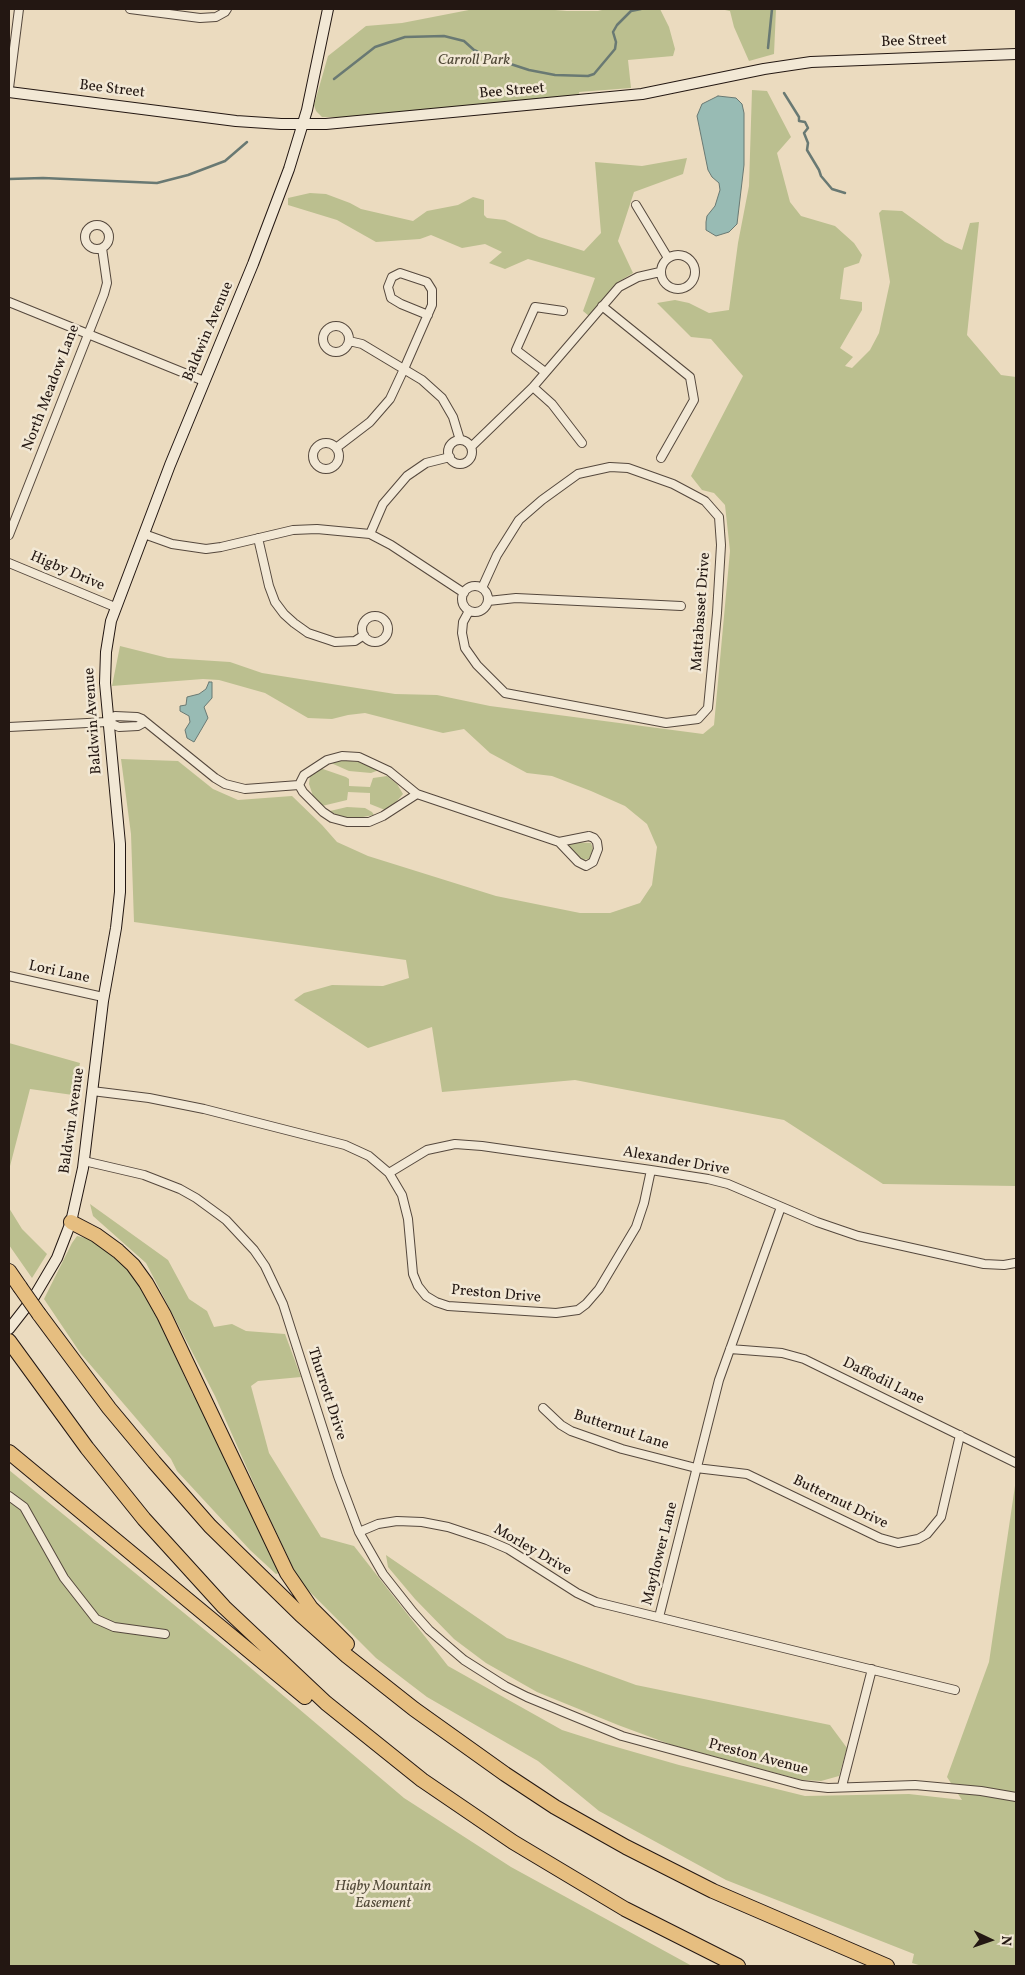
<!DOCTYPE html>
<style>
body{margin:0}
#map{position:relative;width:1025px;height:1975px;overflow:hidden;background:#ebdbbf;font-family:Vollkorn,serif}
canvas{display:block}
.frame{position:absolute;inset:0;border:10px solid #231712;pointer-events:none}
.north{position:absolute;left:965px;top:1915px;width:50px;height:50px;-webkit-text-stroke:4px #f2e8d5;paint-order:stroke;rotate:93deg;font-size:14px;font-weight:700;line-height:20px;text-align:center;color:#231712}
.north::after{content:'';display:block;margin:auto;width:18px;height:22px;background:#231712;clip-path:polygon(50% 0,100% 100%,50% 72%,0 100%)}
</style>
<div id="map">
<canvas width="1025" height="1975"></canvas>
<div class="frame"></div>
<div class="north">N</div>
</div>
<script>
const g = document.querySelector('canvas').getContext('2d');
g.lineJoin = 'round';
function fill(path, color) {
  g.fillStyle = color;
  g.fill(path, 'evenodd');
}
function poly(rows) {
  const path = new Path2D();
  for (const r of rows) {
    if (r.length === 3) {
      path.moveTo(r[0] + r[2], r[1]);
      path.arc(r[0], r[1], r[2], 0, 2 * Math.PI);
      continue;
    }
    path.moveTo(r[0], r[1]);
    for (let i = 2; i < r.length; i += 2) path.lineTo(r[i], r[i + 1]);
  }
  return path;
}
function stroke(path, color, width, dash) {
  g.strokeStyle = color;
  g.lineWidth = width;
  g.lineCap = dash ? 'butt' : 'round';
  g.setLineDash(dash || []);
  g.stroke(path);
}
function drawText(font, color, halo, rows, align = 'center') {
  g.font = font + ' Vollkorn,serif';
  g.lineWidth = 5;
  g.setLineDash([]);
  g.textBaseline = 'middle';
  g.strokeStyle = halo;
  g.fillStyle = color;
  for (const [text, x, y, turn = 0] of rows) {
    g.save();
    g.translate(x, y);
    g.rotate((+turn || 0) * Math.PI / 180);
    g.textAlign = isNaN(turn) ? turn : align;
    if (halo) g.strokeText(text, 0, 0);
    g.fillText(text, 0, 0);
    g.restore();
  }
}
fill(poly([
 [474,9,543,9,567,11,598,11,606,9,660,9,669,27,675,49,673,56,628,60,631,88,579,92,580,103,423,118,322,117,316,111,314,105,328,56,366,26,402,23],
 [720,9,776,9,774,54,749,61,734,27,730,11],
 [752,90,767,91,791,137,777,153,790,202,801,216,835,226,854,243,862,255,859,263,844,268,840,299,862,302,862,310,840,348,853,357,845,366,852,368,870,350,879,333,890,282,879,213,882,210,902,211,945,242,962,250,970,223,979,222,967,335,1001,375,1016,377,1016,1186,883,1184,784,1120,575,1080,442,1092,432,1027,368,1048,294,1000,304,993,332,985,383,986,409,978,406,960,134,922,131,834,121,759,178,761,213,789,238,800,292,796,322,825,337,842,368,856,496,896,580,913,610,913,640,903,652,885,657,847,647,824,625,806,591,791,552,776,527,773,490,753,464,729,443,733,365,713,348,715,332,719,308,718,265,693,219,680,203,679,112,686,120,646,168,658,230,662,262,673,395,694,437,695,490,706,703,734,714,725,730,551,725,505,714,493,702,490,691,476,743,376,711,339,691,337,657,303,675,300,689,303,709,313,729,310,738,243,749,186],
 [687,158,683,174,634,192,618,241,633,273,618,282,589,316,583,311,595,278,528,259,505,269,489,263,502,252,485,244,462,248,431,235,420,239,376,242,337,220,288,205,288,198,310,193,326,194,350,203,361,209,413,221,427,211,458,205,473,197,484,200,484,215,487,218,505,220,539,237,584,251,601,233,595,162,642,166],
 [343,760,367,763,379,770,371,773,349,771,331,763],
 [320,768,346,777,349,779,349,786,370,787,373,778,387,776,397,784,403,794,396,802,385,810,370,804,370,793,348,792,347,800,322,806,313,796,309,784,310,776],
 [347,807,365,808,372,812,374,815,352,819,339,816,330,811],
 [570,842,591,843,593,849,589,859,582,860,566,846,566,843],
 [9,1043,80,1063,73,1095,30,1089,9,1170],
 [90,1204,168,1260,189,1299,207,1311,214,1327,232,1324,246,1331,285,1334,301,1377,258,1381,251,1386,269,1453,321,1537,354,1546,448,1666,562,1730,606,1744,679,1765,805,1796,909,1794,962,1800,947,1777,989,1662,1016,1479,1016,1966,922,1966,912,1963,914,1954,726,1880,599,1811,538,1761,427,1697,376,1658,300,1582,262,1502,215,1396,146,1263,93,1216],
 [9,1208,22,1229,47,1254,32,1278,9,1245],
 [77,1236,90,1239,126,1267,139,1283,154,1310,193,1395,195,1396,281,1572,276,1574,250,1550,177,1471,171,1459,81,1354,44,1299,72,1243],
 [9,1470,233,1653,404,1798,511,1867,692,1966,9,1966],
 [386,1555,507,1638,636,1685,830,1725,847,1748,839,1776,821,1781,802,1780,672,1745,618,1725,537,1692,486,1663,454,1639,415,1599,388,1567]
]), '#bbbf8f');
const water = poly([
 [718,96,736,98,742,104,744,113,744,165,737,224,729,232,716,236,706,230,706,222,707,216,715,206,720,190,719,183,712,177,708,170,697,116,702,104,718,96],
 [209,682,212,682,212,698,204,707,208,718,194,742,187,738,185,730,190,722,189,716,180,711,180,706,186,705,187,697,199,694,206,689,209,682]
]);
fill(water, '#98bbb4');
stroke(water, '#697973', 1);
stroke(poly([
 [768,48,772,9],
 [334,79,375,47,405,37,444,36,464,41,474,50,489,57,529,70,555,75,588,76,594,74,615,49,616,42,613,32,617,25,631,11,641,9],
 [784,93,799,117,799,121,805,122,808,128,804,133,808,143,807,150,819,170,821,176,832,189,845,193],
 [9,179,43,178,157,183,188,175,225,161,247,142]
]), '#697973', 2.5);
const street = poly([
 [130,9,200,18,216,17,225,12,227,9],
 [9,88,19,9],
 [636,205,668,258],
 [97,237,12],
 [678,272,17],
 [9,302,204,381],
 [602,306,690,377,694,400,661,458],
 [336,339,13],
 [349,341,362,344,422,380,442,398,453,417,460,440],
 [545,372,516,350,535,307,563,311],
 [533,387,552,404,582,443],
 [460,452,12],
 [326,456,13],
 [471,447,533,387,619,287,638,277,660,272],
 [336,448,370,422,390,399,404,369,432,305,432,290,427,282,400,273,392,277,388,287,391,298,401,304,428,315],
 [144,534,172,544,206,549,221,547,293,530,317,529,370,534,391,545,464,593],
 [370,534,383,504,407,476,426,463,450,457],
 [9,535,104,294,107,283,102,248],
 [258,538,269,586,275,602,284,614,294,623,308,633,335,642,355,641,364,635],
 [9,563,115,607],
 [475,599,13],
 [488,601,516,598,681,606],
 [469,611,463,622,462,633,465,648,477,665,505,693,666,723,698,719,708,708,717,613,721,545,719,517,705,501,673,484,628,468,610,467,578,474,542,500,519,520,497,555,482,588],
 [375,629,13],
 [107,722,115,716,137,717,142,719,215,778,225,784,245,789,299,785],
 [107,722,119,727,138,726,145,722],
 [9,727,107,722],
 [299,785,304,775,327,760,342,756,359,757,389,771,417,794,559,842],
 [299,785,303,792,323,812,332,818,347,822,369,822,383,816,417,794],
 [589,836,594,838,597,842,598,849,593,862,586,866,578,862,559,842,589,836],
 [9,976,103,997],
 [92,1091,149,1098,204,1109,345,1145,369,1156,389,1173,402,1195,408,1219,413,1274,418,1286,426,1296,436,1302,448,1306,556,1313,578,1310,586,1304,599,1289,636,1227,644,1203,651,1170],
 [84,1161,144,1175,180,1189,196,1198,226,1220,254,1250,265,1266,283,1304,338,1476,359,1532,383,1574,413,1612,429,1630,464,1660,505,1686,527,1697,622,1736,802,1785,828,1788,915,1785,981,1791,1016,1797],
 [389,1173,427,1150,455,1144,482,1146,651,1170,708,1179,728,1184,817,1222,858,1236,984,1264,1004,1265,1015,1263],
 [730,1349,782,1353,804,1359,1016,1463],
 [543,1408,561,1425,571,1431,622,1449,696,1468,747,1474,880,1538,898,1543,918,1539,927,1534,941,1517,960,1435],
 [9,1496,24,1507,64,1578,96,1619,114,1627,165,1634],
 [359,1532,378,1524,397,1521,422,1522,448,1527,487,1540,508,1549,577,1593,596,1602,955,1690],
 [659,1617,719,1380,781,1207],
 [842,1786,872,1669]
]);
const secondary = poly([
 [9,92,236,121,281,124,326,124,642,94,764,69,811,62,1016,54],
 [9,1329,34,1297,57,1258,71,1222,83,1168,103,1001,116,928,120,892,120,844,105,683,106,652,111,621,170,465,253,264,289,169,307,110,328,9]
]);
const highway = poly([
 [71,1222,96,1235,118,1251,133,1265,146,1283,164,1315,287,1573,311,1608,347,1644],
 [9,1271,20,1287],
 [39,1314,109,1408,154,1462,210,1526,301,1615,347,1656,414,1709,505,1774,555,1807,626,1847,713,1891,887,1966],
 [9,1341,87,1448,144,1519,224,1607,326,1703,422,1780,513,1842,625,1909,738,1966],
 [9,1452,305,1697]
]);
stroke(street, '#55483d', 10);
stroke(secondary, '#231712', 12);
stroke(highway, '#231712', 16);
stroke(street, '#f2e8d5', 8);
stroke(secondary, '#f2e8d5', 10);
stroke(highway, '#e6be80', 14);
const highwayBridge = poly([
 [20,1287,39,1314]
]);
stroke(highwayBridge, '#231712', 16, []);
stroke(highwayBridge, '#e6be80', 14);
drawText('15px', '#231712', '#f2e8d5', [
 ["Bee Street",914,42,-2],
 ["Bee Street",112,90,7],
 ["Bee Street",512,92,-5],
 ["Baldwin Avenue",209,332,-67],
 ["North Meadow Lane",52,388,-69],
 ["Higby Drive",67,572,23],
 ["Mattabasset Drive",702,612,-86],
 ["Baldwin Avenue",94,721,-94],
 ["Lori Lane",59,973,12],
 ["Baldwin Avenue",73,1121,-82],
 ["Alexander Drive",676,1162,10],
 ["Preston Drive",496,1295,5],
 ["Daffodil Lane",883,1382,26],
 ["Thurrott Drive",326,1394,72],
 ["Butternut Lane",621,1431,18],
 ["Butternut Drive",840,1503,26],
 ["Morley Drive",532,1551,30],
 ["Mayflower Lane",661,1554,-76],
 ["Preston Avenue",758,1758,15]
]);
drawText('italic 15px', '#514938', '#f2e8d5', [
 ["Carroll Park",474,61],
 ["Higby Mountain",383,1887],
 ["Easement",383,1904]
]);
</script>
